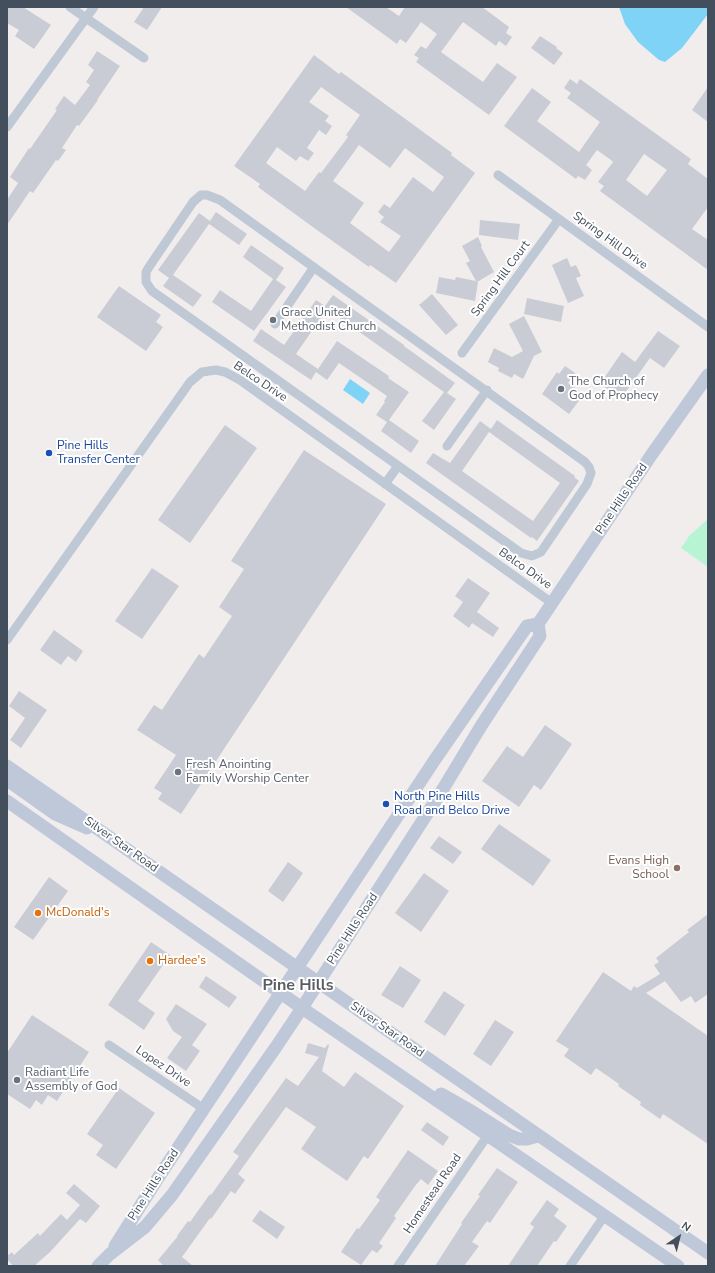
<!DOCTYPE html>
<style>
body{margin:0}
#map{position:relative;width:715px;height:1273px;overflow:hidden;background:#f1eded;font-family:"Nunito Sans",sans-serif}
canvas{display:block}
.frame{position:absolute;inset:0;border:8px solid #444f5d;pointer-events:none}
.north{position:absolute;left:659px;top:1217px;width:40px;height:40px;-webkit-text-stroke:3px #fff;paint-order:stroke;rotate:35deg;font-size:11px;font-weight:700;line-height:16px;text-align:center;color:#444f5d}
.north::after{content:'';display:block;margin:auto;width:14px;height:18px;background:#444f5d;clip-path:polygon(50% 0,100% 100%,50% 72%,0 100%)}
</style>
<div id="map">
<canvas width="715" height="1273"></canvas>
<div class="frame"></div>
<div class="north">N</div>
</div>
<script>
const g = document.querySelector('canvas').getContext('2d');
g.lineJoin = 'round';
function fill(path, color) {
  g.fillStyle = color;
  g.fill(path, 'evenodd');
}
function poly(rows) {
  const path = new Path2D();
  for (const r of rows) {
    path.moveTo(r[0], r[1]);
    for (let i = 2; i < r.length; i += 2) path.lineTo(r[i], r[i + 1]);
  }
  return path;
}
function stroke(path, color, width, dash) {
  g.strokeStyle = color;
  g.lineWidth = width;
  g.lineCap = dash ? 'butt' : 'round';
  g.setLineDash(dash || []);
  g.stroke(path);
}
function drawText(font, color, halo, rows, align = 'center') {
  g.font = font + ' "Nunito Sans",sans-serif';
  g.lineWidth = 4;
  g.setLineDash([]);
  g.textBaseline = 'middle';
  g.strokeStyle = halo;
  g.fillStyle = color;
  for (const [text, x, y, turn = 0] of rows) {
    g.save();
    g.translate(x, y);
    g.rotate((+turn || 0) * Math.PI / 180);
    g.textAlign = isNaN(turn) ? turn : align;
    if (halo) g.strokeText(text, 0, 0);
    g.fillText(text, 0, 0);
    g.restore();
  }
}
fill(poly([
 [708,519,708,567,681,548,689,536]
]), '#b6f4d3');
fill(poly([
 [619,7,708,7,708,14,682,48,665,62,659,60,638,42,625,24],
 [350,379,370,393,363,404,343,390]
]), '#7ed3f6');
fill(poly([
 [7,7,23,7,51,25,34,49,15,36,19,30,7,23],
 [144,7,162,7,147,30,134,22],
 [346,7,386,7,399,16,405,7,482,7,509,27,506,33,512,37,506,46,499,41,496,46,463,22,441,52,483,82,497,63,517,77,489,115,416,62,419,58,414,55,421,46,426,49,437,34,421,22,406,43,400,39,397,44],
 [540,36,557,47,556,48,563,53,554,65,531,48],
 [97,51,120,66,97,100,98,100,79,126,77,125,62,148,66,150,58,161,56,160,33,193,30,191,7,225,7,200,18,183,10,177,29,148,30,149,57,110,55,109,64,96,75,105,90,85,86,82,94,70,88,65],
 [314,55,339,74,341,72,400,115,452,153,451,155,475,173,396,283,370,265,369,267,310,225,258,187,260,184,234,166],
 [321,87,360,115,346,135,348,137,321,173,319,172,305,191,266,163,277,147,296,161,300,156,308,161,314,153,307,148,319,130,326,135,332,126,325,121,329,116,309,102],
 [359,145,390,168,405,148,444,177,433,192,413,177,390,208,384,204,378,212,384,217,380,222,401,236,389,252,350,223,364,203,333,181],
 [570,79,577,84,580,79,691,159,688,164,708,179,708,207,692,229,708,240,708,270,600,191,604,186,598,182,613,162,611,160,597,150,586,165,592,170,585,180,578,176,576,179,504,126,532,88,551,102,537,121,579,152,600,122,567,98,571,93,564,88],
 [644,154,667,170,647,196,626,180],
 [708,87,708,122,692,110],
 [216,212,247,234,239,245,209,224,173,275,202,295,193,307,163,286,169,278,158,270,199,213,210,221],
 [480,220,520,224,518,240,479,235],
 [478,237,482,246,481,247,494,272,477,282,478,282,475,301,436,293,439,277,455,280,456,277,476,281,466,263,470,261,462,246],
 [251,245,284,268,276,280,286,287,254,331,212,302,220,290,251,311,273,279,243,257],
 [567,258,571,267,576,265,581,276,576,278,584,296,568,303,552,265],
 [119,286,161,315,156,322,163,327,146,351,97,317],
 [432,294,458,325,446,335,419,305],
 [333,295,404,345,404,346,455,383,447,393,456,399,434,430,422,421,444,392,327,309,296,354,318,369,337,341,389,376,388,378,409,392,389,420,419,441,411,453,381,431,387,422,376,415,385,402,384,401,387,396,339,363,327,380,316,372,311,380,253,341,261,329,284,345,316,300,325,306],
 [527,298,564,306,561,322,524,314],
 [524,316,542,352,534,356,523,379,514,374,512,378,498,371,499,368,488,362,494,348,512,357,523,351,509,324],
 [658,331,680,346,664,368,650,358,625,393,622,391,618,397,600,384,622,352,635,362],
 [565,366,575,373,568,383,584,394,569,414,542,394,557,372,559,374],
 [497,420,575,476,574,477,579,481,537,541,532,537,531,538,426,463,433,453,450,463,480,421,491,429],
 [489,432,560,483,533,521,462,471],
 [225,425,257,448,190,543,158,520],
 [304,450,386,504,181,814,158,799,162,793,154,788,176,755,137,730,154,705,162,710,199,654,204,658,232,616,219,607,244,569,231,561],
 [152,568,179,586,142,639,115,621],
 [468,578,490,593,477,612,499,628,493,637,472,623,469,628,453,616,463,602,455,596],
 [54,630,83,651,76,662,68,656,61,665,40,650],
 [19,691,47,710,21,748,10,740,25,718,9,706],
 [545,725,572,744,541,790,534,785,519,807,482,781,507,746,523,757],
 [499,824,551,860,533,886,481,849],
 [439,836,462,852,453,864,430,848],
 [288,862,303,873,283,902,268,891],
 [424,873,449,891,421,932,395,913],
 [49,877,68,891,33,940,14,927],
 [708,914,708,994,695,1003,691,996,681,1002,665,981,646,993,708,1036,708,1144,663,1114,660,1119,640,1105,641,1102,618,1086,619,1084,596,1068,591,1075,564,1056,569,1049,556,1041,603,972,631,991,634,986,637,988,660,974,654,965,659,962,656,958,689,932,687,930],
 [151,942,170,955,138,1001,155,1013,144,1030,108,1005],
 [400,966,421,980,403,1008,381,995],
 [206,976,237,997,229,1008,199,987],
 [444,991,465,1005,445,1036,424,1022],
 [176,1004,207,1024,192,1045,200,1051,186,1071,167,1058,182,1037,173,1031,166,1019],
 [32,1015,89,1052,57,1101,48,1095,42,1105,36,1100,30,1109,7,1094,7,1053],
 [495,1020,514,1032,491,1066,473,1054],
 [308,1043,325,1048,328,1044,329,1045,322,1071,344,1087,355,1072,404,1106,368,1159,364,1156,347,1181,301,1149,316,1127,286,1107,238,1174,245,1180,235,1194,231,1191,211,1219,210,1218,182,1257,193,1266,164,1266,158,1260,178,1236,177,1236,188,1221,190,1222,210,1194,211,1195,239,1156,233,1152,286,1078,298,1086,319,1057,305,1053],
 [119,1088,155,1113,116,1169,96,1155,103,1145,87,1134],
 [427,1122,449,1137,443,1146,421,1130],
 [408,1150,438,1171,428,1185,421,1179,415,1186,394,1216,396,1218,379,1243,383,1246,377,1253,372,1250,361,1265,341,1252,357,1228,359,1229,380,1200,376,1197],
 [497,1168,518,1182,490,1223,487,1221,472,1242,479,1246,464,1266,435,1266,462,1224,461,1223,480,1196,478,1195],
 [74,1184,100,1206,86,1223,80,1219,50,1252,34,1266,13,1266,7,1259,7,1256,12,1252,14,1255,38,1233,40,1236,61,1214,67,1220,80,1205,66,1193],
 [547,1200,559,1209,554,1216,567,1226,556,1242,554,1241,537,1266,508,1266,534,1227,530,1224],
 [260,1210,285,1227,277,1239,252,1221]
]), '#c9ccd4');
stroke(poly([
 [70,7,144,58],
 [7,127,94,7],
 [498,175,708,327],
 [201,195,207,195,220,200,585,462,589,467,591,473,587,484,541,552,532,556,521,553,152,291,146,282,146,272,149,267,193,202,201,195],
 [275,324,314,267],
 [462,353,559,219],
 [447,446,487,390],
 [385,484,398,466],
 [7,640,190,382,202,372,216,370,225,372,240,380,552,603],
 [109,1045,204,1109],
 [398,1266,488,1135],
 [570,1266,605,1215]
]), '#bfc8d5', 9);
stroke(poly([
 [7,766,708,1253],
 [7,780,55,814,87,828],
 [7,801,302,1008,678,1266],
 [441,1094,471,1111,509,1135,519,1139,527,1139,538,1136],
 [115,1246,158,1178,434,761,527,626,538,624],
 [98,1266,110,1254,145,1227,172,1195,276,1047,302,1008,443,789,481,726,540,636,538,624,652,454,708,375]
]), '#bec8d9', 13);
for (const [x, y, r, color] of [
 [273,320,4,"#6b7280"],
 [561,389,4,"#6b7280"],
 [49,453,4,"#1a4fb4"],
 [178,772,4,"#6b7280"],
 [386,804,4,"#1a4fb4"],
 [677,868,4,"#8d6e63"],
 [38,913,4,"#e8710a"],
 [150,961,4,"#e8710a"],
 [17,1080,4,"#6b7280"]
]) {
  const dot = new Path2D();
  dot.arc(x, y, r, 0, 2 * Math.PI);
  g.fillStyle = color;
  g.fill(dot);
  stroke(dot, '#fff', 1.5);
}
drawText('12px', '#444f5d', '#fff', [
 ["Spring Hill Drive",610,241,36],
 ["Spring Hill Court",501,279,-54],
 ["Belco Drive",260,382,34],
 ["Pine Hills Road",622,499,-56],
 ["Belco Drive",525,569,35],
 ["Silver Star Road",121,845,35],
 ["Pine Hills Road",353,929,-57],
 ["Silver Star Road",387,1030,35],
 ["Lopez Drive",163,1067,34],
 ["Pine Hills Road",154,1185,-57],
 ["Homestead Road",433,1194,-56]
]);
drawText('12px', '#5b616d', '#fff', [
 ["Grace United",281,313],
 ["Methodist Church",281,327],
 ["The Church of",569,382],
 ["God of Prophecy",569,396],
 ["Fresh Anointing",186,765],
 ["Family Worship Center",186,779],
 ["Radiant Life",25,1073],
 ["Assembly of God",25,1087]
], 'left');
drawText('12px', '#164399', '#fff', [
 ["Pine Hills",57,446],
 ["Transfer Center",57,460],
 ["North Pine Hills",394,797],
 ["Road and Belco Drive",394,811]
], 'left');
drawText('12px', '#785e54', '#fff', [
 ["Evans High",669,861],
 ["School",669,875]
], 'right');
drawText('12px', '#c56008', '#fff', [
 ["McDonald's",46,913],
 ["Hardee's",158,961]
], 'left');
drawText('bold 16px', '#595d63', '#fff', [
 ["Pine Hills",298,986]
]);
</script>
